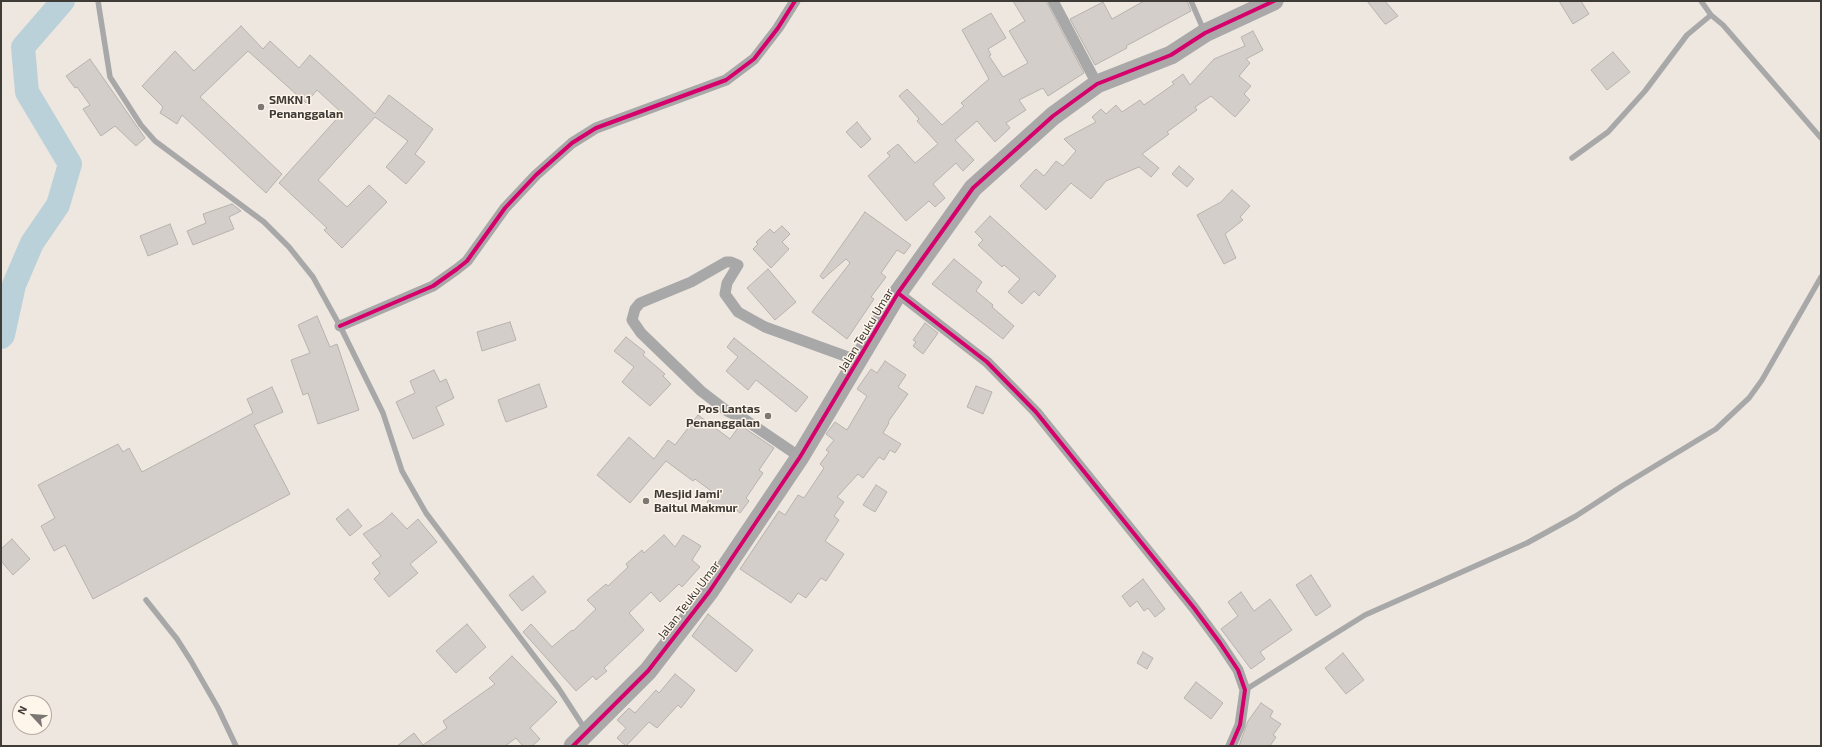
<!DOCTYPE html>
<style>
body{margin:0}
#map{position:relative;width:1822px;height:747px;overflow:hidden;background:#ede7e0;font-family:"Exo 2",sans-serif}
canvas{display:block}
.frame{position:absolute;inset:0;border:2px solid #3f3b36;pointer-events:none}
.north{position:absolute;left:12px;top:695px;width:40px;height:40px;box-sizing:border-box;background:#fef5eb;border:1px solid #b2aba3;border-radius:50%;rotate:296deg;font-size:11px;font-weight:700;line-height:16px;text-align:center;color:#3f3b36}
.north::after{content:'';display:block;margin:auto;width:14px;height:18px;background:#7c7772;clip-path:polygon(50% 0,100% 100%,50% 72%,0 100%)}
</style>
<div id="map">
<canvas width="1822" height="747"></canvas>
<div class="frame"></div>
<div class="north">N</div>
</div>
<script>
const g = document.querySelector('canvas').getContext('2d');
g.lineJoin = 'round';
function poly(rows) {
  const path = new Path2D();
  for (const r of rows) {
    path.moveTo(r[0], r[1]);
    for (let i = 2; i < r.length; i += 2) path.lineTo(r[i], r[i + 1]);
  }
  return path;
}
function stroke(path, color, width, dash) {
  g.strokeStyle = color;
  g.lineWidth = width;
  g.lineCap = dash ? 'butt' : 'round';
  g.setLineDash(dash || []);
  g.stroke(path);
}
function fill(path, color) {
  g.fillStyle = color;
  g.fill(path, 'evenodd');
}
function drawText(font, color, halo, rows, align = 'center') {
  g.font = font + ' "Exo 2",sans-serif';
  g.lineWidth = 3;
  g.setLineDash([]);
  g.textBaseline = 'middle';
  g.strokeStyle = halo;
  g.fillStyle = color;
  for (const [text, x, y, turn = 0] of rows) {
    g.save();
    g.translate(x, y);
    g.rotate((+turn || 0) * Math.PI / 180);
    g.textAlign = isNaN(turn) ? turn : align;
    if (halo) g.strokeText(text, 0, 0);
    g.fillText(text, 0, 0);
    g.restore();
  }
}
stroke(poly([
 [1,337,3,335,14,285,32,243,58,205,70,164,27,92,23,47,63,1]
]), '#bbd1d9', 24);
const building = poly([
 [1013,1,1046,1,1084,73,1048,96,1043,88,1019,100,1026,110,1006,123,1010,128,995,142,977,121,955,140,974,160,963,171,956,163,933,184,945,198,935,207,929,201,906,221,868,176,890,156,887,153,898,144,915,163,938,144,917,121,919,119,899,96,907,89,942,125,964,106,961,103,989,79,962,30,991,13,1006,38,988,49,991,55,989,56,1003,77,1028,63,1009,31,1025,21,1013,1],
 [1144,1,1187,1,1191,11,1126,46,1127,48,1095,65,1070,19,1103,2,1112,19,1144,1],
 [1367,1,1385,1,1398,16,1386,24,1385,24,1367,1],
 [1559,1,1581,1,1589,14,1573,24,1559,1],
 [241,26,263,49,270,41,299,68,310,55,375,114,389,95,433,129,415,154,425,162,406,184,386,167,408,141,375,117,318,180,347,207,369,185,387,202,342,248,324,230,327,228,279,183,342,113,317,90,306,103,248,51,200,97,282,174,266,193,182,115,177,124,160,113,163,107,142,86,175,51,194,71,241,26],
 [1253,31,1263,50,1246,59,1250,63,1239,76,1251,86,1244,94,1250,100,1235,117,1211,96,1195,107,1197,110,1167,132,1169,134,1142,154,1159,168,1151,177,1139,167,1106,181,1091,199,1071,183,1046,210,1020,186,1036,169,1044,176,1056,161,1063,166,1076,151,1064,139,1096,122,1092,117,1101,109,1106,114,1116,105,1122,112,1140,100,1144,105,1174,84,1172,82,1183,74,1190,85,1214,59,1245,46,1241,37,1253,31],
 [1613,52,1630,72,1607,90,1591,70,1613,52],
 [90,59,145,138,136,146,115,126,101,136,83,109,90,105,77,87,75,88,66,76,90,59],
 [857,122,871,139,861,148,846,132,857,122],
 [1179,166,1194,179,1187,187,1172,174,1179,166],
 [1232,190,1250,206,1240,217,1243,220,1225,234,1236,258,1224,264,1197,215,1221,202,1232,190],
 [232,204,241,211,229,217,234,229,193,245,187,231,206,223,203,214,232,204],
 [865,212,911,245,904,254,897,250,881,273,886,277,871,297,874,299,847,339,812,312,850,263,846,259,823,279,820,276,865,212],
 [990,216,1056,276,1039,296,1034,291,1022,304,1008,292,1020,279,1004,265,1002,267,978,245,983,240,975,232,990,216],
 [170,224,178,244,148,256,140,236,170,224],
 [782,226,790,234,782,242,789,249,771,268,753,249,758,244,756,242,770,229,774,233,782,226],
 [954,259,982,282,976,291,993,305,992,307,1014,326,1003,339,932,284,954,259],
 [768,269,796,302,775,320,747,288,768,269],
 [317,316,330,347,337,344,359,410,318,424,308,393,303,395,291,360,310,353,298,325,317,316],
 [510,322,516,340,482,351,477,332,510,322],
 [925,323,938,333,923,354,913,346,916,342,913,340,925,323],
 [626,337,645,352,643,355,665,374,663,376,671,384,650,406,622,382,634,367,614,351,626,337],
 [734,338,808,397,796,412,756,380,748,390,726,371,738,357,727,347,734,338],
 [885,361,906,375,898,387,908,394,888,422,889,423,883,433,901,444,895,453,890,450,884,460,879,457,863,478,858,474,837,497,844,502,834,516,839,520,825,541,844,554,826,581,821,578,806,598,798,593,791,603,740,569,779,511,785,515,798,495,804,498,824,468,820,464,829,452,826,450,834,440,826,434,835,422,847,430,867,396,857,389,871,369,877,373,885,361],
 [434,370,440,382,446,379,454,398,436,407,444,425,413,439,396,402,415,393,410,381,434,370],
 [539,384,547,407,506,422,498,400,539,384],
 [976,386,992,392,983,414,967,407,976,386],
 [272,387,283,412,254,425,290,494,93,599,65,545,54,551,41,526,55,518,38,485,118,444,123,452,129,448,142,472,253,413,247,399,272,387],
 [698,415,730,439,740,425,774,448,759,470,763,473,746,498,749,501,740,513,730,505,723,514,707,502,714,493,695,479,693,481,666,461,630,503,597,475,629,437,654,459,668,440,675,445,698,415],
 [876,485,887,492,875,512,863,505,876,485],
 [348,509,362,526,350,536,336,519,348,509],
 [392,513,407,529,418,519,437,542,410,564,418,573,389,597,374,579,380,573,372,563,381,556,363,534,382,522,392,513],
 [664,535,675,547,683,535,701,546,692,560,700,567,682,587,679,584,660,602,651,592,629,613,644,630,604,668,607,671,596,680,593,676,576,691,523,632,531,624,552,647,572,630,573,631,596,609,587,600,606,584,608,586,628,567,626,564,642,550,644,553,664,535],
 [12,539,30,559,13,575,1,561,1,549,12,539],
 [1311,575,1331,606,1316,616,1296,585,1311,575],
 [533,576,546,592,522,611,509,595,533,576],
 [1143,579,1165,609,1155,617,1148,608,1144,611,1137,601,1130,607,1122,596,1143,579],
 [1241,592,1254,611,1270,599,1292,630,1260,652,1265,659,1251,669,1221,629,1238,616,1228,602,1241,592],
 [708,614,753,650,736,672,692,636,708,614],
 [467,624,486,647,456,673,436,651,467,624],
 [1143,652,1153,658,1147,669,1137,663,1143,652],
 [1343,653,1364,680,1346,694,1325,668,1343,653],
 [512,656,557,702,530,728,540,739,532,746,523,746,516,738,505,746,397,746,414,733,423,745,447,728,443,721,495,684,489,678,512,656],
 [675,674,695,690,681,708,678,705,657,728,649,722,626,746,617,738,626,728,617,720,629,708,635,713,656,690,659,693,675,674],
 [1196,682,1223,703,1211,719,1184,698,1196,682],
 [1261,703,1273,711,1270,717,1281,724,1273,735,1276,737,1270,746,1239,746,1248,721,1261,703]
]);
fill(building, '#d3cec9');
stroke(building, '#b7b2ad', 1);
stroke(poly([
 [98,1,110,77,141,125,155,141,264,222,289,247,313,277,340,326,383,413,402,471,426,513,559,689,585,729],
 [1191,1,1204,31],
 [1701,1,1711,15,1723,25,1821,138],
 [1572,158,1608,132,1645,91,1687,35,1711,15],
 [146,600,177,639,191,661,218,708,236,746],
 [1245,690,1365,615,1527,543,1576,516,1622,486,1716,429,1749,398,1762,380,1821,277]
]), '#a9a8a9', 5.5);
stroke(poly([
 [1053,1,1097,84],
 [898,293,987,362,1036,412,1194,608,1220,643,1238,670,1245,690,1240,725,1231,746],
 [340,326,433,286,457,269,467,261,505,208,536,175,572,143,596,128,726,80,754,59,778,28,795,1],
 [800,457,744,419,727,411,701,391,641,333,632,320,635,309,640,303,691,282,726,262,731,262,738,265,727,283,725,294,738,312,765,327,859,361]
]), '#a9a8a9', 11);
stroke(poly([
 [573,746,648,671,709,592,800,457,898,293,973,188,1053,116,1097,84,1171,55,1205,33,1274,1]
]), '#aaa8a8', 19);
stroke(poly([
 [898,293,987,362,1036,412,1194,608,1220,643,1238,670,1245,690,1240,725,1231,746],
 [340,326,433,286,457,269,467,261,505,208,536,175,572,143,596,128,726,80,754,59,778,28,795,1],
 [573,746,648,671,709,592,800,457,898,293,973,188,1053,116,1097,84,1171,55,1205,33,1274,1]
]), '#d6006c', 4);
for (const [x, y, r, color] of [
 [261,107,4,"#7c7772"],
 [768,416,4,"#7c7772"],
 [646,501,4,"#7c7772"]
]) {
  const dot = new Path2D();
  dot.arc(x, y, r, 0, 2 * Math.PI);
  g.fillStyle = color;
  g.fill(dot);
  stroke(dot, '#fef5eb', 1.5);
}
drawText('bold 12px', '#3f3b36', '#fef5eb', [
 ["SMKN 1",269,100],
 ["Penanggalan",269,114],
 ["Pos Lantas",760,409,"right"],
 ["Penanggalan",760,423,"right"],
 ["Mesjid Jami'",654,494],
 ["Baitul Makmur",654,508]
], 'left');
drawText('12px', '#3f3b36', '#fef5eb', [
 ["Jalan Teuku Umar",866,330,-59],
 ["Jalan Teuku Umar",689,600,-53]
]);
</script>
